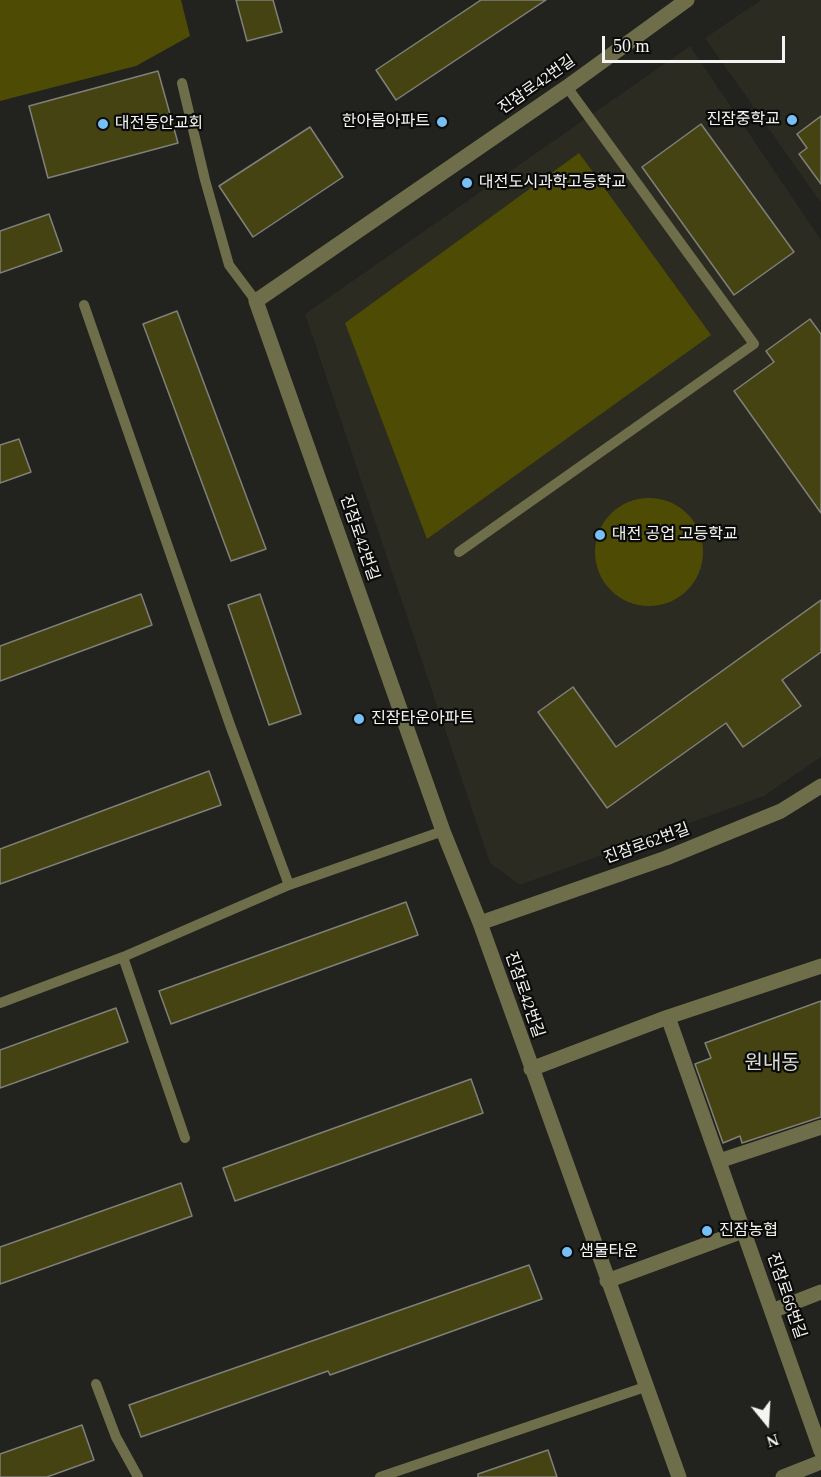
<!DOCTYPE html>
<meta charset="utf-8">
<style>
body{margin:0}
#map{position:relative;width:821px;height:1477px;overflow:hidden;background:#22221e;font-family:"Times New Roman",serif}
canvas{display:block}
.north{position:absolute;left:737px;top:1393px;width:60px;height:60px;-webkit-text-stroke:4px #0b0b0a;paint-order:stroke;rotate:162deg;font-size:16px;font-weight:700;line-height:24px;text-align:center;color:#f4f4f2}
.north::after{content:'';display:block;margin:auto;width:21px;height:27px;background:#f4f4f2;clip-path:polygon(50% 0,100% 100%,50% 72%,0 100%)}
.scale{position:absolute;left:602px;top:36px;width:183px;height:27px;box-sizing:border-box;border:3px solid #f4f4f2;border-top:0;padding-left:8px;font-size:18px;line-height:21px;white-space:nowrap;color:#f4f4f2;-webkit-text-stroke:4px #0b0b0a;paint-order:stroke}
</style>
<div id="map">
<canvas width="821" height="1477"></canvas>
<div class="north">N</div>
<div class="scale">50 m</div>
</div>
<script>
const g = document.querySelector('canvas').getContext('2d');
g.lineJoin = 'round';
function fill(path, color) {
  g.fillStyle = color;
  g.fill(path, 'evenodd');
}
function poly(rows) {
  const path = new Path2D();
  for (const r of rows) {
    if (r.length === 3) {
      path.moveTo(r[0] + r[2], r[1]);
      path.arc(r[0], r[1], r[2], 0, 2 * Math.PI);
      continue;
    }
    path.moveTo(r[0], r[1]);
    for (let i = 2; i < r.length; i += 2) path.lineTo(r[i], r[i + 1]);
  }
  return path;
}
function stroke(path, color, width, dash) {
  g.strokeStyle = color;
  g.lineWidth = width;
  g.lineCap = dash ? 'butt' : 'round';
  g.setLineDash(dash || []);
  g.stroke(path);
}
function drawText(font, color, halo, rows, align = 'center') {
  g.font = font + ' "Times New Roman","Noto Sans KR",serif';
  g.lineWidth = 4.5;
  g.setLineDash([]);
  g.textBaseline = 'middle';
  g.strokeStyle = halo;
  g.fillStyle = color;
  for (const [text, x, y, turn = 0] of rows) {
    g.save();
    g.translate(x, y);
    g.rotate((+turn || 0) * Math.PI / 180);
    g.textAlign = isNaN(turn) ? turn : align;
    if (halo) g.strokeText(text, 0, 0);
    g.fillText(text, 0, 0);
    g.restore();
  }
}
fill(poly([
 [761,0,821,0,821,203,705,38],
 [690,46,821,240,821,757,764,796,520,885,490,863,305,314]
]), '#2b2b22');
fill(poly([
 [0,0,181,0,190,36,136,66,0,101],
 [579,153,711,335,427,539,345,323],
 [649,552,54]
]), '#4e4b05');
const building = poly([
 [236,0,273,0,282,32,247,41,236,0],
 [481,0,546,0,396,100,376,70,481,0],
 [158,71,178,143,48,178,29,106,158,71],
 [821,116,821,184,799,154,807,148,797,134,821,116],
 [701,124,794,252,734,295,642,167,701,124],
 [310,127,343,177,253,237,219,186,310,127],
 [49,214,62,251,0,273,0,231,49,214],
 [177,311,266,549,231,561,143,324,177,311],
 [810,319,821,334,821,513,734,391,774,362,766,351,810,319],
 [19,439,31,472,0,483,0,445,19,439],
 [141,594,152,625,0,681,0,646,141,594],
 [260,594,301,714,269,725,228,605,260,594],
 [821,600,821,652,782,680,801,706,743,747,726,723,607,808,538,712,573,687,616,747,821,600],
 [209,771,221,805,0,884,0,849,209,771],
 [406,902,418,935,171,1024,159,991,406,902],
 [821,1001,821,1117,742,1143,740,1136,723,1143,695,1064,711,1058,705,1043,821,1001],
 [116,1008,128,1042,0,1088,0,1050,116,1008],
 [471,1079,483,1113,235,1201,223,1168,471,1079],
 [181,1183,192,1216,0,1284,0,1247,181,1183],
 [529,1265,542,1299,330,1375,328,1371,141,1437,129,1405,529,1265],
 [82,1425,94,1460,47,1477,0,1477,0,1454,82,1425],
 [548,1450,557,1477,478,1477,478,1474,548,1450]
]);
fill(building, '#454312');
stroke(building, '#80807b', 1.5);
stroke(poly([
 [182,83,205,180,229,265,256,301],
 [84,305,230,725,289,885],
 [459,552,754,344,567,87],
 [123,957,185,1138],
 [0,1003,123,957,289,885,443,831],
 [96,1384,116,1437,138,1477],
 [380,1477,645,1387]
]), '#6e6e4b', 10);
stroke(poly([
 [480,923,666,858,781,811,821,786],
 [668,1017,821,1451],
 [531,1069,668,1017,821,966],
 [719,1161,821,1127],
 [607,1281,743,1231],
 [772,1311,821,1292],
 [679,1477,480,923,443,831,256,301,567,87,687,0],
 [783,1477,821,1462]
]), '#6e6e4b', 15);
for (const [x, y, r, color] of [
 [792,120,6,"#76c0f7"],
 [442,122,6,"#76c0f7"],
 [103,124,6,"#76c0f7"],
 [467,183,6,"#76c0f7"],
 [600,535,6,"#76c0f7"],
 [359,719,6,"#76c0f7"],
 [707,1231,6,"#76c0f7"],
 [567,1252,6,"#76c0f7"]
]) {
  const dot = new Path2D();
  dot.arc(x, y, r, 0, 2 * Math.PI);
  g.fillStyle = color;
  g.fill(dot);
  stroke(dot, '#0b0b0a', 2);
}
drawText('16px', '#f4f4f2', '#0b0b0a', [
 ["진잠로42번길",537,85,-35],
 ["진잠로42번길",359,538,71],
 ["진잠로62번길",647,844,-20],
 ["진잠로42번길",524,995,71],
 ["진잠로66번길",786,1296,71]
]);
drawText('16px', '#f4f4f2', '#0b0b0a', [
 ["진잠중학교",780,120,"right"],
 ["한아름아파트",430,122,"right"],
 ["대전동안교회",115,124],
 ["대전도시과학고등학교",479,183],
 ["대전 공업 고등학교",612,535],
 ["진잠타운아파트",371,719],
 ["진잠농협",719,1231],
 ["샘물타운",579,1252]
], 'left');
drawText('20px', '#dfdfda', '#0b0b0a', [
 ["원내동",772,1064]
]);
</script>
